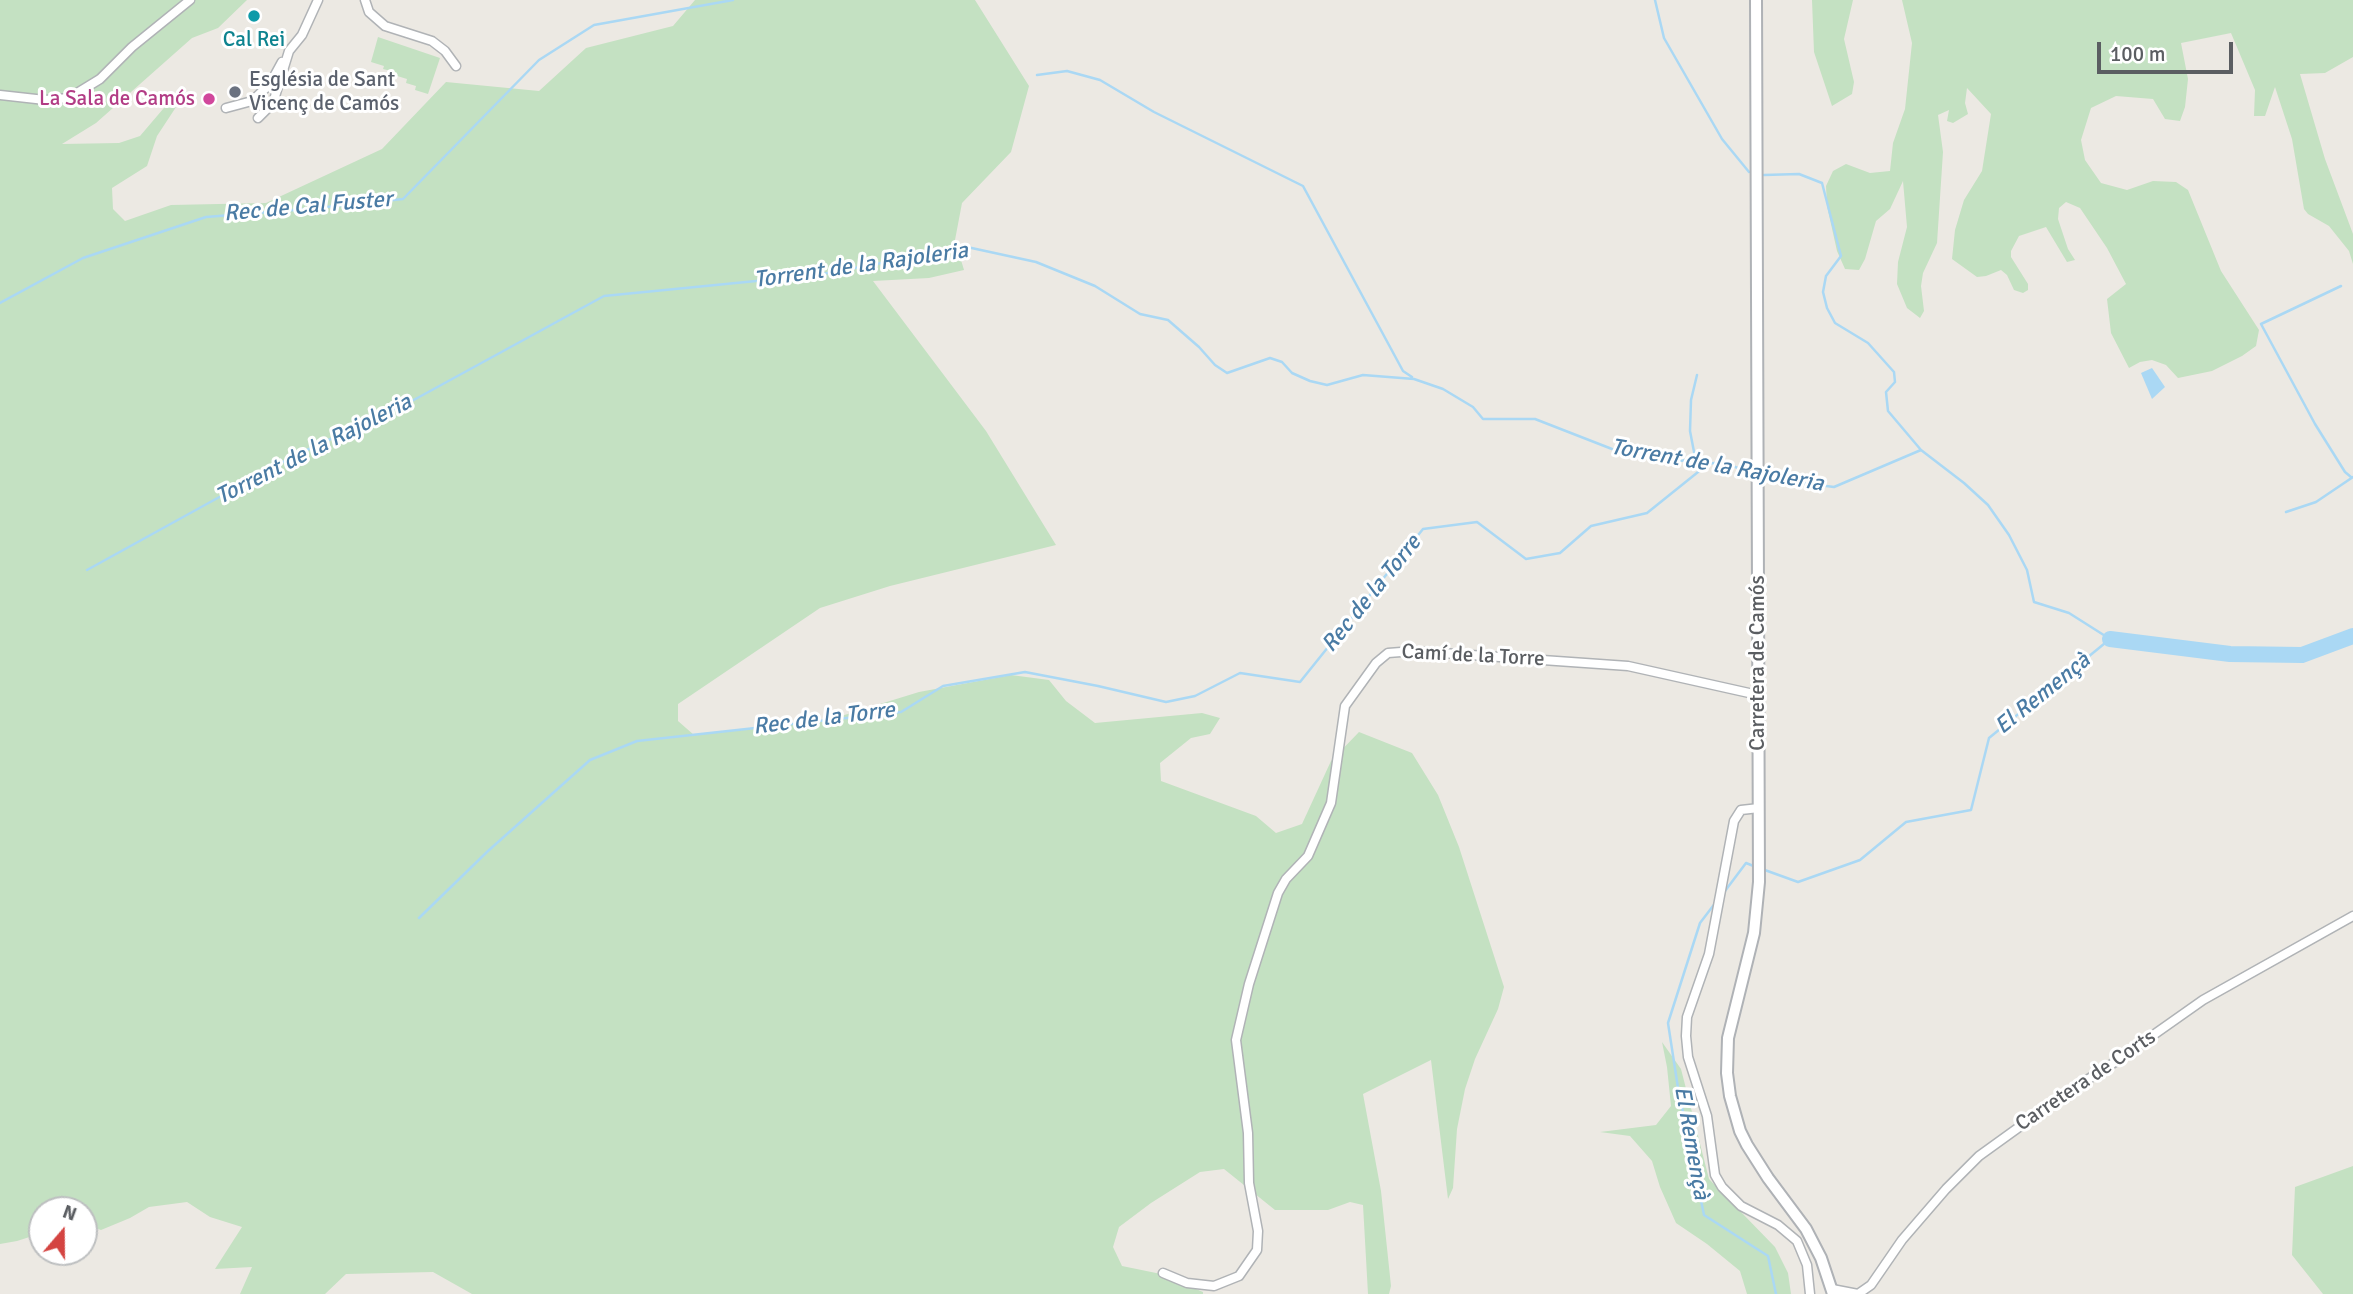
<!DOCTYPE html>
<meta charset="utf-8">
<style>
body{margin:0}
#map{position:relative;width:2353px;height:1294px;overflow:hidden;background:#ece9e3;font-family:Signika,sans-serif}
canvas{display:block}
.north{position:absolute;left:28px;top:1196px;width:70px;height:70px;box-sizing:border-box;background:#fff;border:2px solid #bdbfc0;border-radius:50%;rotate:20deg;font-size:19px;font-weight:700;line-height:28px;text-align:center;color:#5b5e62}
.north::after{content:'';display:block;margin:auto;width:24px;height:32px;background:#d44441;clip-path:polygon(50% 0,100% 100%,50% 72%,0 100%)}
.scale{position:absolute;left:2097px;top:42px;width:136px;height:32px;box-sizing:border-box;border:4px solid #5b5e62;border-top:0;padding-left:9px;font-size:21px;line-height:24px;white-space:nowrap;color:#5b5e62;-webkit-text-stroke:5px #fff;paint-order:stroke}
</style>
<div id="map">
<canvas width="2353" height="1294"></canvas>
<div class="north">N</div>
<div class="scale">100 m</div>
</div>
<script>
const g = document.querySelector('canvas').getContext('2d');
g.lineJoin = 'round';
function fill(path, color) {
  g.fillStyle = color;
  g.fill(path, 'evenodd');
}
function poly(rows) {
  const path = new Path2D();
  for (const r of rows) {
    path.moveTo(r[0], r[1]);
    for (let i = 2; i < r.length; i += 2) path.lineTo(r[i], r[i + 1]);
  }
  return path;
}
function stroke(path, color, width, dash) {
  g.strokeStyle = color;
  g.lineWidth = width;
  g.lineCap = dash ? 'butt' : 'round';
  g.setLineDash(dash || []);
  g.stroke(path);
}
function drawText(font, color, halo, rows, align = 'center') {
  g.font = font + ' Signika,sans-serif';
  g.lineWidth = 6;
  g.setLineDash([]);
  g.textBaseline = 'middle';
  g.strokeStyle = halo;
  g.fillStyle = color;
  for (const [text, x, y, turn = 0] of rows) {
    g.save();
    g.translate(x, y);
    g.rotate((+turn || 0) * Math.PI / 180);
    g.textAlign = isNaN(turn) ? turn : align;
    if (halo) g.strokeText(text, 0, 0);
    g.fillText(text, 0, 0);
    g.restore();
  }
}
fill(poly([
 [0,0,247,0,218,28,192,38,96,123,62,144,119,143,140,136,169,102,180,101,157,136,147,166,112,188,113,209,125,221,171,205,266,203,382,149,446,82,539,91,586,48,673,26,695,0,975,0,1029,86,1011,152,962,203,955,240,964,270,929,278,873,281,986,431,1056,545,890,586,820,608,678,704,678,721,694,735,825,721,919,692,1011,675,1049,680,1066,701,1095,723,1202,713,1220,718,1210,734,1191,738,1160,763,1161,781,1256,816,1276,833,1302,824,1331,761,1359,732,1412,753,1438,795,1459,847,1504,987,1498,1009,1475,1059,1465,1089,1457,1129,1453,1188,1448,1199,1431,1060,1363,1094,1381,1191,1391,1286,1389,1294,1368,1294,1363,1205,1350,1202,1328,1210,1275,1210,1224,1169,1200,1172,1151,1203,1119,1227,1113,1247,1122,1266,1161,1274,1203,1292,1203,1294,472,1294,433,1272,346,1274,325,1294,240,1294,252,1267,215,1269,242,1227,210,1217,187,1202,149,1207,130,1218,101,1230,84,1224,84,1210,42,1210,42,1233,17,1241,0,1244],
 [1812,0,1853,0,1844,39,1854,82,1852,94,1832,106,1814,52],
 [1902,0,2353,0,2353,57,2325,73,2300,74,2325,159,2353,234,2353,264,2349,251,2329,226,2308,214,2304,209,2292,139,2275,87,2265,116,2254,116,2255,90,2231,33,2181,43,2188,79,2185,107,2180,121,2165,119,2153,99,2116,96,2091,108,2081,140,2085,160,2101,183,2127,190,2153,181,2176,182,2188,190,2221,271,2259,330,2256,346,2242,356,2212,371,2178,378,2166,365,2152,360,2140,362,2129,368,2111,333,2107,299,2126,284,2107,248,2080,208,2066,202,2059,208,2058,219,2068,249,2075,260,2067,262,2046,227,2019,236,2011,251,2011,257,2028,284,2028,290,2023,293,2014,290,2007,275,2001,270,1986,276,1977,277,1952,259,1955,230,1964,200,1982,171,1991,114,1967,88,1965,103,1968,114,1953,123,1947,121,1949,110,1938,115,1943,152,1937,243,1923,273,1921,286,1924,311,1920,318,1907,308,1897,284,1898,262,1907,227,1903,181,1890,209,1876,221,1865,259,1859,270,1845,269,1837,251,1827,206,1826,186,1833,171,1846,164,1870,173,1890,171,1893,143,1905,109,1912,43],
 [378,37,440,58,428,94,415,90,416,86,406,83,407,79,394,75,395,72,383,69,384,66,371,62],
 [1662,1042,1681,1069,1709,1179,1775,1247,1788,1273,1791,1294,1747,1294,1740,1271,1707,1244,1676,1223,1660,1187,1652,1161,1630,1136,1600,1132,1656,1125,1671,1106,1667,1067],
 [2353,1166,2353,1294,2323,1294,2292,1255,2295,1187]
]), '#c4e1c2');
fill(poly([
 [2152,368,2165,387,2152,399,2141,373]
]), '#aad8f4');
stroke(poly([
 [1655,0,1664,38,1722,139,1749,172],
 [1037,75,1067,71,1100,80,1154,112,1303,186,1403,371,1412,377],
 [2341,286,2261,324,2315,424,2345,472,2351,477],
 [0,303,83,258,206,217,307,209,403,199,539,60,594,25,733,0],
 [1695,457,1690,431,1691,400,1697,375],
 [1761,475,1787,481,1834,487,1921,450],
 [2286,512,2316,502,2353,477],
 [87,570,292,457,410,402,604,296,817,275,967,247,1036,262,1095,286,1140,314,1168,320,1199,347,1215,365,1227,373,1270,358,1282,362,1292,373,1310,381,1327,385,1363,375,1414,379,1443,389,1473,407,1483,419,1535,419,1612,449,1639,453,1676,462,1695,458,1708,464,1721,462,1755,474],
 [1762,869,1798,882,1860,860,1906,822,1971,810,1989,738,2110,639,2069,613,2034,602,2027,570,2009,535,1988,505,1964,483,1921,450,1888,411,1886,392,1895,382,1894,372,1868,343,1835,323,1827,308,1823,292,1826,276,1841,256,1822,183,1799,174,1764,175],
 [1725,891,1746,863,1756,867],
 [1716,902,1700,923,1668,1023,1678,1088,1704,1215,1768,1256,1776,1294],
 [419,918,488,851,590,760,637,741,901,712,943,686,1025,672,1098,686,1166,702,1195,696,1240,673,1300,682,1423,529,1477,522,1526,559,1560,553,1591,526,1647,513,1708,464]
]), '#aad8f4', 2.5);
stroke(poly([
 [2110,639,2230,654,2302,655,2353,636]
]), '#aad8f4', 16);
const street = poly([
 [365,0,369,12,385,26,432,41,445,51,456,66],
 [0,95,45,100,69,98,100,79,132,47,190,0],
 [226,108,252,101,270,84,282,62],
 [258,118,273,103,289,51,302,35,318,0],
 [1759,808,1741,810,1734,821,1709,954,1687,1017,1686,1036,1688,1057,1707,1116,1715,1175,1722,1187,1741,1206,1778,1225,1797,1241,1807,1265,1810,1294],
 [1163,1273,1187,1283,1214,1286,1239,1276,1257,1250,1258,1231,1249,1183,1248,1133,1236,1040,1249,984,1278,893,1286,879,1308,856,1331,803,1345,706,1376,663,1388,653,1414,651,1628,666,1758,695],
 [1832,1289,1858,1294],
 [1858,1294,1871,1285,1902,1240,1946,1189,1979,1156,2065,1094,2115,1062,2203,1000,2353,916]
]);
const secondary = poly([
 [1756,0,1759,882,1754,933,1728,1038,1727,1073,1730,1096,1740,1131,1747,1145,1768,1178,1806,1229,1821,1258,1833,1294]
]);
stroke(street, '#b0b3b6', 11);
stroke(secondary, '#afb2b6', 14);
stroke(street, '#fff', 8);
stroke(secondary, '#fff', 10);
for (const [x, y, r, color] of [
 [254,16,7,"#0f9aa8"],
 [235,92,7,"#6b7280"],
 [209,99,7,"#d1479c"]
]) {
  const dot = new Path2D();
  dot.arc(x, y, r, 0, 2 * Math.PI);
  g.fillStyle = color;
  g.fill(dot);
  stroke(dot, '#fff', 2.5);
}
drawText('21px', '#0d838f', '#fff', [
 ["Cal Rei",254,40]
]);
drawText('21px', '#5b616d', '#fff', [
 ["Església de Sant",249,80],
 ["Vicenç de Camós",249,104]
], 'left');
drawText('21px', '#b23c85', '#fff', [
 ["La Sala de Camós",195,99]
], 'right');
drawText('21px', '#5b5e62', '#fff', [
 ["Camí de la Torre",1473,656,3],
 ["Carretera de Camós",1758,663,-90],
 ["Carretera de Corts",2086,1081,-34]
]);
drawText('italic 23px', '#4a7ba4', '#fff', [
 ["Rec de Cal Fuster",308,207,-5],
 ["Torrent de la Rajoleria",861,266,-8],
 ["Torrent de la Rajoleria",314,450,-27],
 ["Torrent de la Rajoleria",1717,466,10],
 ["Rec de la Torre",1372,594,-51],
 ["El Remençà",2043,694,-39],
 ["Rec de la Torre",824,719,-7],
 ["El Remençà",1691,1143,80]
]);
</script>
